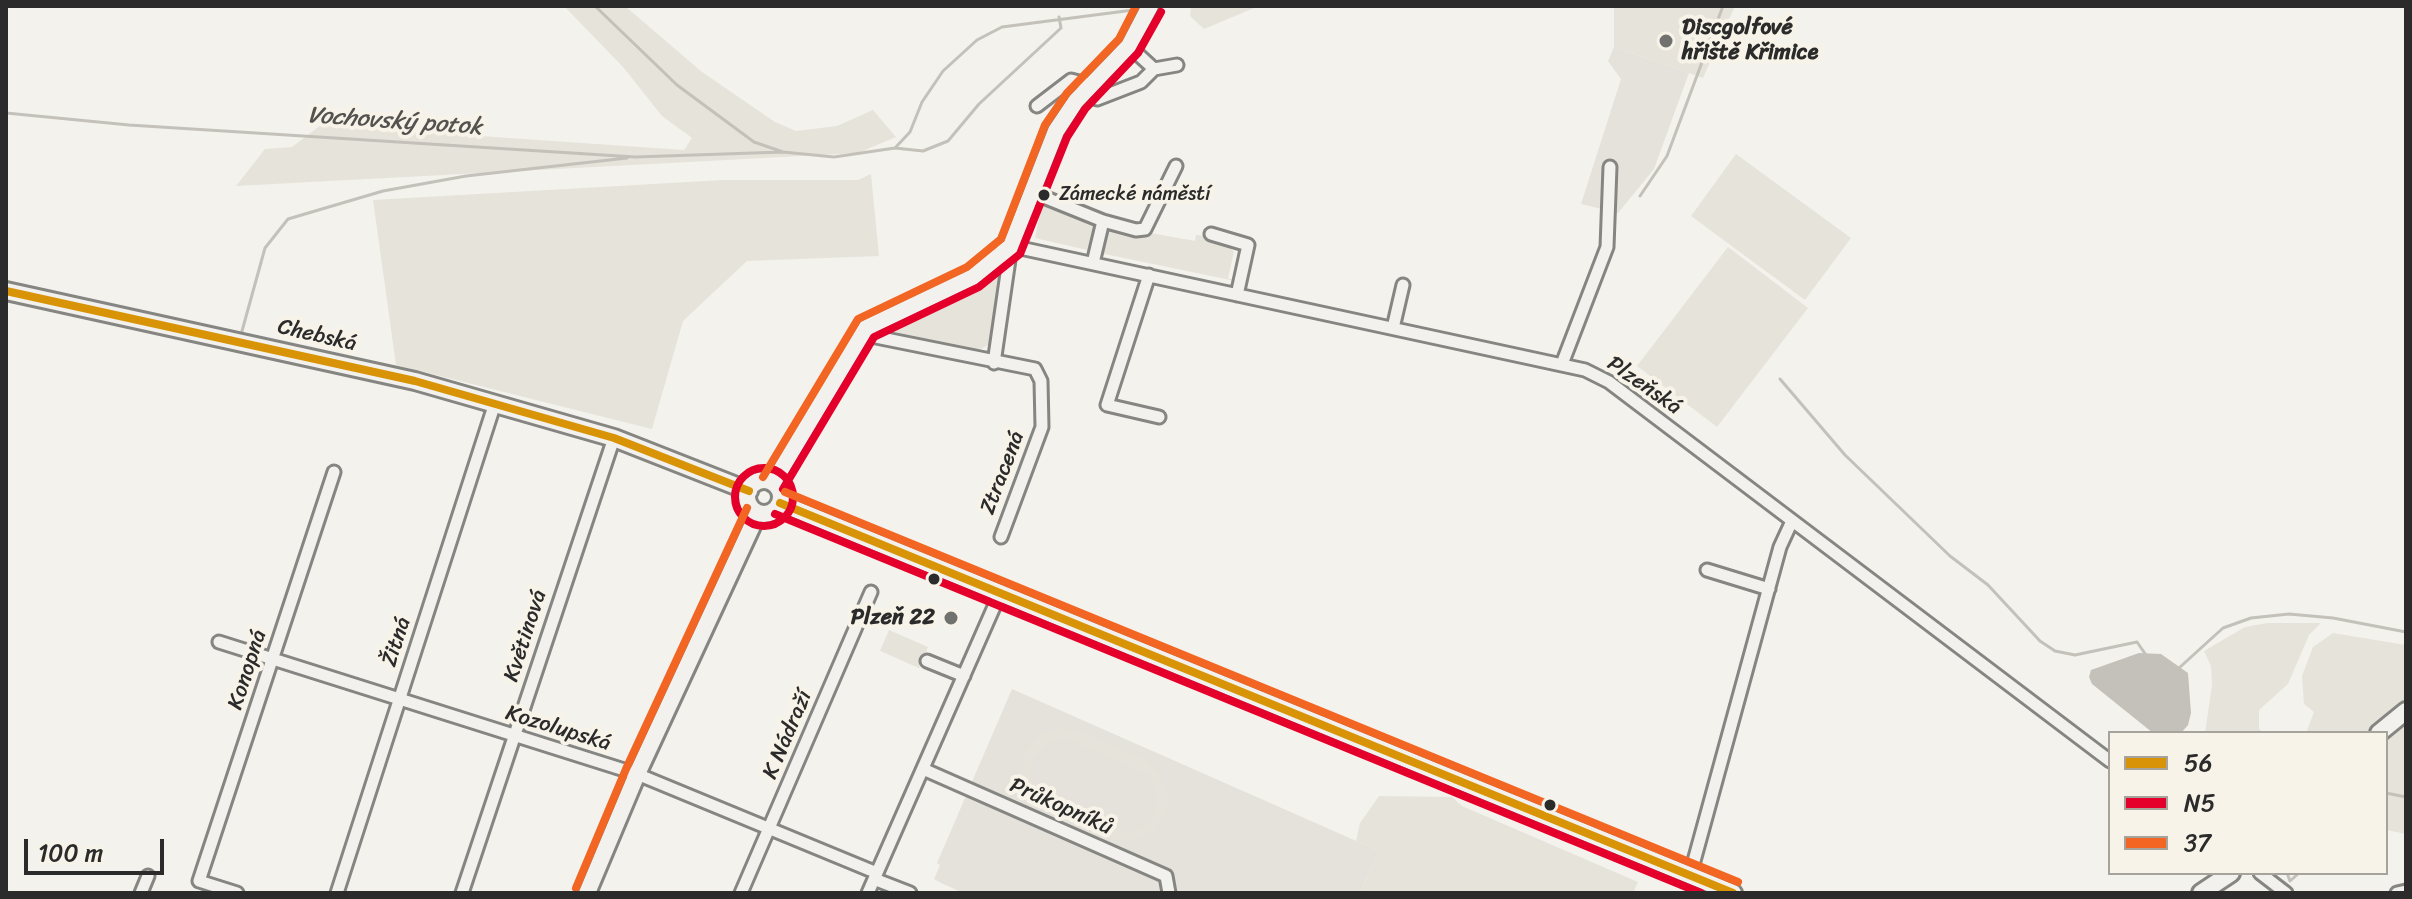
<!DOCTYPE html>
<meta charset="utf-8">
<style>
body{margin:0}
#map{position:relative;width:2412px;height:899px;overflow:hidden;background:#f4f2ec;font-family:Sriracha,sans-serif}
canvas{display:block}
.frame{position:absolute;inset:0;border:8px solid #2b2b2b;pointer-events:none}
.legend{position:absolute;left:2108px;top:731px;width:280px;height:144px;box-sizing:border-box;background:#f7f3e8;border:2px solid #a5a39c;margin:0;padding:10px 14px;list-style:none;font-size:24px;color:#2b2b2b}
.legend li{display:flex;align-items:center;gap:16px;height:40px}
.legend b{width:40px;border:2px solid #a5a39c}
.scale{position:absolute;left:24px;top:839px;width:140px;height:36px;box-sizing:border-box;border:4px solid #2b2b2b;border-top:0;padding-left:10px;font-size:24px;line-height:28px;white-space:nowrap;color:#2b2b2b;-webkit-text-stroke:6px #f7f3e8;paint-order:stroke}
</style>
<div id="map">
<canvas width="2412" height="899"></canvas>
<div class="frame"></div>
<ul class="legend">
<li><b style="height:10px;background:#d89406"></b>56</li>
<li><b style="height:10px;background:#e4002b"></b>N5</li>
<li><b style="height:10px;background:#f26522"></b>37</li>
</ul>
<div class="scale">100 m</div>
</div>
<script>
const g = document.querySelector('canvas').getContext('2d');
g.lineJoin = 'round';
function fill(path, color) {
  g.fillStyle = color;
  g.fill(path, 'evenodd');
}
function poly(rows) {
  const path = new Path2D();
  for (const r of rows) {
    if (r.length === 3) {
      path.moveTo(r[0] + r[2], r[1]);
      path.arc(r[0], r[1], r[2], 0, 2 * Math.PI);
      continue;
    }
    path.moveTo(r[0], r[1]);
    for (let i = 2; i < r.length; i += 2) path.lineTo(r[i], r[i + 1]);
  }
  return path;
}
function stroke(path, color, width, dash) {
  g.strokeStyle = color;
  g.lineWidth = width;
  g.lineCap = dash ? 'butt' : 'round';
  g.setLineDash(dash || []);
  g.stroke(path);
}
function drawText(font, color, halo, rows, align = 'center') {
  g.font = font + ' Sriracha,sans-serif';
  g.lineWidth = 8;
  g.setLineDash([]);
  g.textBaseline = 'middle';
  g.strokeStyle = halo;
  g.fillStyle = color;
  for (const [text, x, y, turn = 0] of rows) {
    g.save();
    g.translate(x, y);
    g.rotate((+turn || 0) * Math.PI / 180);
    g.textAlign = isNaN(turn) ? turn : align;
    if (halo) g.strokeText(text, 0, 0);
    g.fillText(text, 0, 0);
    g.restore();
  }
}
fill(poly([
 [1614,47,1689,73,1654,169,1618,213,1581,204,1621,79,1608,61],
 [1012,689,1379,851,1360,893,963,893,941,883,934,879,940,865,937,863]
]), '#e5e2db');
fill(poly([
 [564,6,625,6,702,72,775,122,796,131,837,126,873,110,896,137,858,153,236,186,265,149,292,147,321,125,684,150,692,138,662,116,623,67],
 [1191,6,1259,6,1204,29,1190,16],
 [1614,6,1735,6,1703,78,1614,47],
 [1736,154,1851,238,1805,300,1691,216],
 [871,174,879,256,747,261,683,321,652,429,396,365,373,200,723,180,858,180],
 [1043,199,1098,224,1092,251,1035,238],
 [1112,226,1195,241,1196,235,1221,238,1234,252,1228,278,1235,281,1100,253,1105,231],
 [1728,247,1808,308,1717,427,1637,366],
 [1004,266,989,345,978,350,949,349,892,331,891,324,950,298],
 [2267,623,2321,623,2309,635,2288,684,2259,710,2259,729,2265,733,2205,733,2212,685,2211,666,2204,651,2245,627],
 [889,630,928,647,919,668,880,651],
 [2333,633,2406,645,2406,702,2367,733,2306,733,2314,712,2304,704,2302,676,2313,647],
 [2406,720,2406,834,2386,830,2386,736],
 [1059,729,1077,731,1145,760,1158,772,1168,798,1164,817,1153,831,1138,839,1115,840,1038,806,1031,799,1021,772,1026,751,1040,735],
 [1064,737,1150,775,1159,799,1150,822,1136,831,1118,832,1038,794,1030,778,1032,758,1048,742],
 [1379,796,1452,797,1462,806,1638,882,1633,893,1360,893,1379,851,1356,841,1360,823]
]), '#e6e3da');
fill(poly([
 [2139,653,2161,654,2188,673,2191,713,2188,725,2181,733,2153,733,2092,684,2089,677,2091,670]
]), '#c4c1ba');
stroke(poly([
 [595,6,677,85,754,142,783,152,834,157,895,148,910,132,922,102,943,71,977,40,1002,27,1141,9],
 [1157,7,1166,6],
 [6,113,129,125,635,157,783,152],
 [895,148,923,151,948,141,979,104,1061,28,1059,17],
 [1640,196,1667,156,1723,6],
 [242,331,265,248,288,219,383,191,466,176,627,158],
 [1780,379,1845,455,1950,556,1988,585,2040,641,2055,651,2075,655,2137,642,2146,655],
 [2179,668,2223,628,2251,618,2289,614,2333,618,2406,632],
 [2386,793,2406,797],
 [2287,873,2290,881,2299,873]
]), '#c4c1ba', 3);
const street = poly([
 [1129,46,1154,69],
 [1154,69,1177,65],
 [1097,99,1141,82,1154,69],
 [1037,106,1071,80,1091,85],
 [1041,196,1103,221,1136,230,1145,229,1176,166],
 [1211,234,1248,245,1237,295],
 [1093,263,1103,221],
 [1149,275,1107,405,1159,417],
 [1393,328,1403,285],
 [861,334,1035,369,1041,381,1042,427,1001,537],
 [994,363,1011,246,1585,370,1609,382,2110,761],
 [1562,364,1607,247,1610,167],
 [1707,570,1769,589],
 [219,642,637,774,877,873],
 [927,661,964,676],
 [923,769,1166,876,1169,893],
 [1694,861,1780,547,1792,521],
 [2260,873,2286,893],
 [874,879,910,893],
 [141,893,148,876],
 [237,893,199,881,334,472],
 [337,893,495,403],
 [462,893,614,438],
 [741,893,871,592],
 [868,893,1001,591],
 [2397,893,2406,891]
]);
const secondary = poly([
 [6,291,415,381,614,438,749,491],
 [764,497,17],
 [773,483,866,328,973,277,1011,246,1056,131,1076,101,1129,46,1150,6],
 [780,503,1733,893],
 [2379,733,2406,711],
 [587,893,637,774,758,513],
 [2201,893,2231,873]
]);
stroke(street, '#858582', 17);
stroke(secondary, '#858582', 22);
stroke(street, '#f2f1ed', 11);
stroke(secondary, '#f2f1ed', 16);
stroke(poly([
 [6,291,415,381,614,438,749,491],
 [780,503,1733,893]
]), '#d89406', 8);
stroke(poly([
 [764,497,29],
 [783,489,874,337,979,287,1020,254,1067,137,1085,109,1138,53,1161,12],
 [775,514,1701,893]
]), '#e4002b', 8);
stroke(poly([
 [763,477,858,319,967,267,1001,239,1045,125,1067,93,1119,39,1136,6],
 [785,492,1738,882],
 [576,888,626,769,747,508]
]), '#f26522', 8);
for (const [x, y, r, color] of [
 [1666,41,8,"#71716f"],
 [1044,195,7,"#2b2b2b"],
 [934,579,7,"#2b2b2b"],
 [951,618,8,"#71716f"],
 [1550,805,7,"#2b2b2b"]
]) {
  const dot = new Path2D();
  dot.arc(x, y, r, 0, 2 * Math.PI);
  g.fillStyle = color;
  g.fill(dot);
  stroke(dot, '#f7f3e8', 3);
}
drawText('20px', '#2b2b2b', '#f7f3e8', [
 ["Zámecké náměstí",1059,195]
], 'left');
drawText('bold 22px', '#2b2b2b', '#f7f3e8', [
 ["Discgolfové",1682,28],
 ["hřiště Křimice",1682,53],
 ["Plzeň 22",935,618,"right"]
], 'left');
drawText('22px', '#2b2b2b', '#f7f3e8', [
 ["Chebská",317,336,13],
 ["Plzeňská",1644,386,35],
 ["Ztracená",1003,473,-69],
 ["Květinová",526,636,-72],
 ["Žitná",397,642,-72],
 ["Konopná",248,670,-72],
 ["Kozolupská",558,729,17],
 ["K Nádraží",788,735,-67],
 ["Průkopníků",1061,807,24]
]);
drawText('italic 24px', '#53524f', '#f7f3e8', [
 ["Vochovský potok",395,122,4]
]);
</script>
